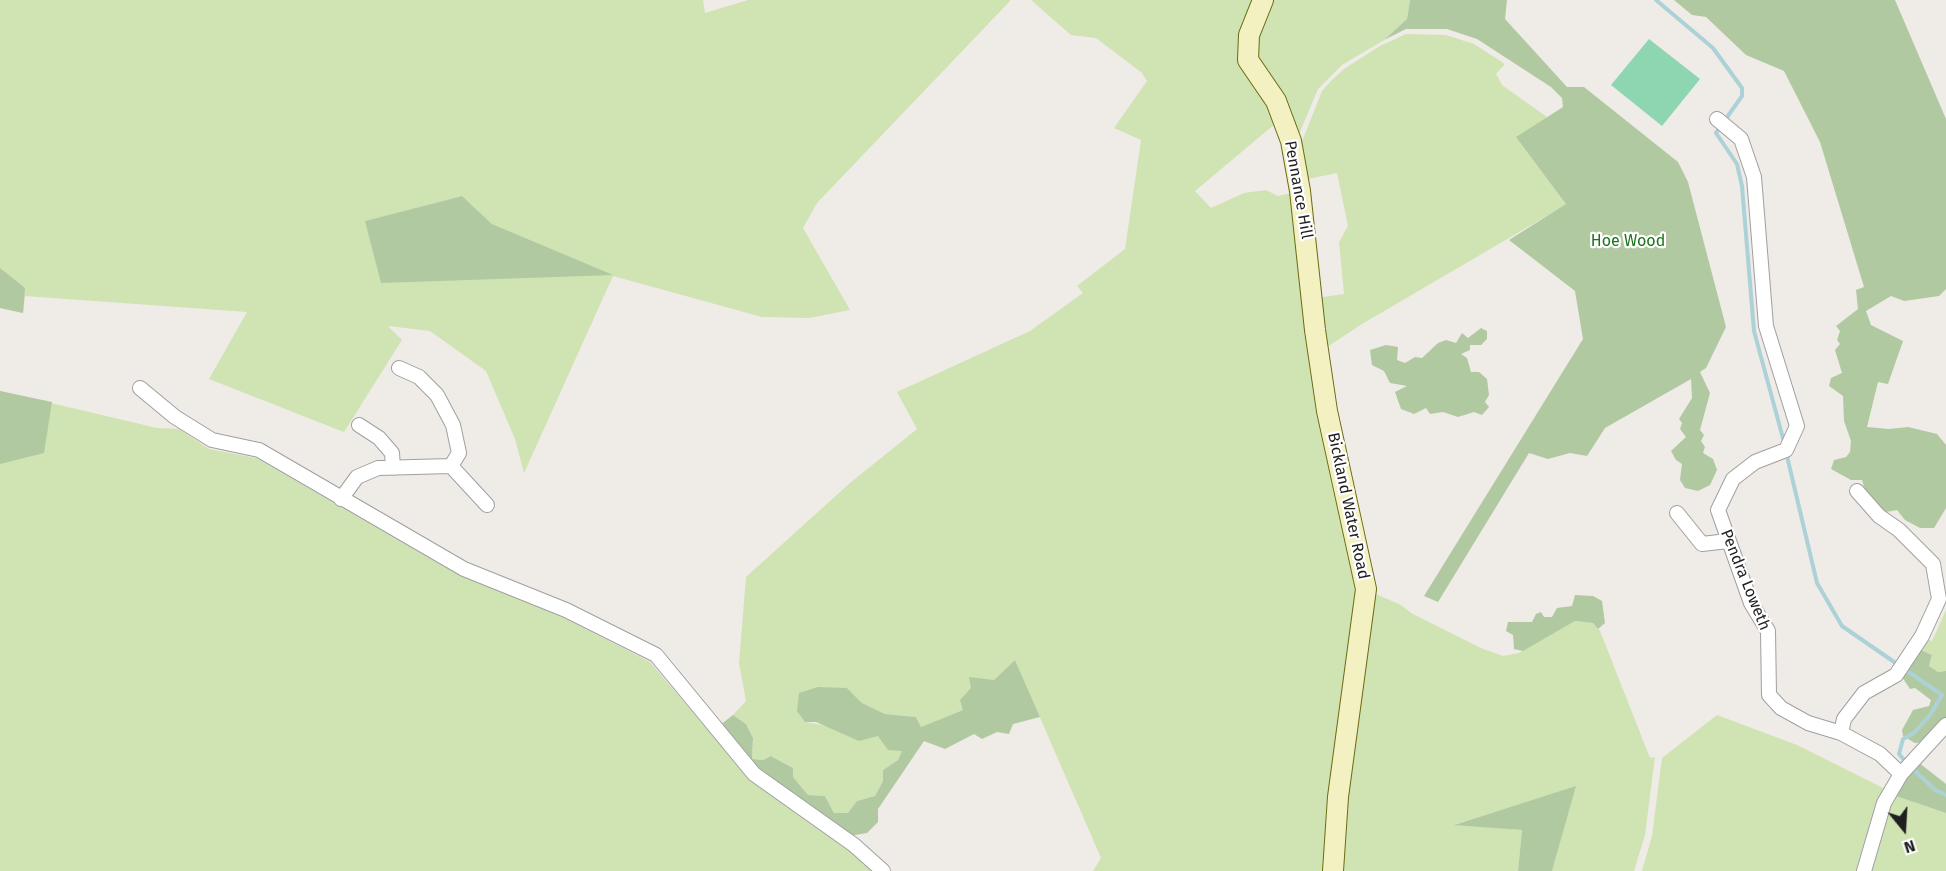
<!DOCTYPE html>
<style>
body{margin:0}
#map{position:relative;width:1946px;height:871px;overflow:hidden;background:#efebe7;font-family:"Fira Sans",sans-serif}
canvas{display:block}
.north{position:absolute;left:1874px;top:799px;width:60px;height:60px;-webkit-text-stroke:4px #fff;paint-order:stroke;rotate:162deg;font-size:16px;font-weight:700;line-height:24px;text-align:center;color:#1f1f1f}
.north::after{content:'';display:block;margin:auto;width:21px;height:27px;background:#1f1f1f;clip-path:polygon(50% 0,100% 100%,50% 72%,0 100%)}
</style>
<div id="map">
<canvas width="1946" height="871"></canvas>
<div class="north">N</div>
</div>
<script>
const g = document.querySelector('canvas').getContext('2d');
g.lineJoin = 'round';
function fill(path, color) {
  g.fillStyle = color;
  g.fill(path, 'evenodd');
}
function poly(rows) {
  const path = new Path2D();
  for (const r of rows) {
    path.moveTo(r[0], r[1]);
    for (let i = 2; i < r.length; i += 2) path.lineTo(r[i], r[i + 1]);
  }
  return path;
}
function stroke(path, color, width, dash) {
  g.strokeStyle = color;
  g.lineWidth = width;
  g.lineCap = dash ? 'butt' : 'round';
  g.setLineDash(dash || []);
  g.stroke(path);
}
function drawText(font, color, halo, rows, align = 'center') {
  g.font = font + ' "Fira Sans",sans-serif';
  g.lineWidth = 4.5;
  g.setLineDash([]);
  g.textBaseline = 'middle';
  g.strokeStyle = halo;
  g.fillStyle = color;
  for (const [text, x, y, turn = 0] of rows) {
    g.save();
    g.translate(x, y);
    g.rotate((+turn || 0) * Math.PI / 180);
    g.textAlign = isNaN(turn) ? turn : align;
    if (halo) g.strokeText(text, 0, 0);
    g.fillText(text, 0, 0);
    g.restore();
  }
}
fill(poly([
 [0,0,703,0,705,13,748,0,1011,0,817,203,803,228,850,310,809,318,762,317,613,276,524,473,515,439,486,371,430,331,388,326,402,340,344,432,209,379,247,312,25,296,23,313,0,308],
 [462,196,492,224,611,275,365,221],
 [1031,0,1263,0,1249,35,1282,118,1195,191,1211,208,1244,193,1266,190,1278,196,1300,191,1366,589,1325,871,1093,871,1101,858,1015,660,994,680,971,688,963,710,921,727,916,717,885,714,862,703,847,688,805,722,878,735,902,751,898,760,883,770,883,781,875,796,857,801,849,813,834,813,825,796,808,795,793,777,793,768,772,756,763,760,752,759,753,738,746,724,733,715,746,701,739,663,746,577,850,483,917,429,897,392,1030,331,1083,293,1077,286,1125,249,1141,140,1114,128,1147,81,1142,73,1096,38,1071,35],
 [1266,0,1410,0,1407,19,1384,40,1342,65,1318,89,1294,146,1251,59],
 [1406,34,1446,35,1474,44,1505,64,1496,74,1502,85,1547,117,1517,138,1567,204,1362,324,1321,351,1316,298,1344,294,1339,242,1348,226,1337,173,1303,180,1297,154,1322,91,1332,80,1344,69,1380,46],
 [0,391,157,428,179,429,209,449,256,458,445,567,562,617,650,662,749,778,849,850,873,871,0,871],
 [1367,590,1401,605,1411,613,1483,649,1503,656,1519,653,1575,621,1593,623,1600,631,1650,758,1655,757,1645,835,1634,871,1552,871,1575,787,1456,824,1522,830,1518,871,1336,871],
 [1946,610,1946,671,1938,672,1929,666,1932,655,1919,649,1923,637,1932,641],
 [1717,715,1797,745,1885,789,1858,871,1642,871,1652,836,1662,758],
 [1893,795,1946,813,1946,871,1870,871]
]), '#d0e3b3');
fill(poly([
 [1410,0,1507,0,1505,19,1567,87,1584,87,1678,162,1688,182,1726,327,1706,368,1700,372,1710,393,1700,430,1704,435,1701,441,1705,447,1703,453,1713,459,1717,470,1710,485,1698,491,1685,488,1680,480,1682,464,1676,460,1671,451,1686,437,1680,429,1682,423,1679,419,1692,398,1691,379,1605,428,1587,456,1570,453,1548,459,1529,453,1438,602,1424,596,1583,339,1575,291,1509,240,1566,204,1516,137,1563,107,1562,98,1551,87,1477,39,1447,29,1406,29,1384,40,1407,19],
 [1674,0,1895,0,1946,119,1946,289,1939,296,1904,301,1891,296,1866,311,1871,325,1903,341,1888,384,1878,382,1867,427,1889,429,1908,427,1937,434,1946,445,1946,508,1934,528,1920,528,1905,520,1897,510,1886,512,1867,498,1862,480,1851,480,1831,469,1834,460,1846,457,1850,452,1851,441,1844,421,1843,396,1829,386,1831,378,1842,373,1835,350,1840,344,1837,340,1840,331,1836,326,1858,309,1856,290,1864,287,1820,142,1784,71,1746,55,1706,17,1692,15],
 [462,196,492,224,613,275,381,283,365,221],
 [0,268,25,288,23,313,0,308],
 [1481,328,1487,331,1487,339,1481,345,1470,345,1470,350,1461,354,1467,358,1471,372,1479,372,1487,379,1489,395,1485,402,1489,407,1482,415,1474,412,1458,417,1443,412,1430,414,1426,408,1414,414,1401,409,1395,392,1407,386,1390,383,1384,371,1372,365,1370,350,1386,345,1398,347,1397,360,1405,363,1415,357,1422,358,1438,343,1446,340,1456,343,1462,333,1468,338],
 [0,391,52,402,44,453,0,464],
 [1575,595,1593,596,1602,601,1605,623,1598,629,1593,623,1575,621,1523,651,1514,649,1513,635,1506,631,1508,622,1532,622,1536,614,1541,612,1544,617,1552,617,1557,608,1572,606],
 [1919,649,1932,655,1929,666,1938,672,1946,671,1946,723,1923,742,1915,743,1903,736,1902,730,1913,710,1929,706,1931,700,1915,688,1910,689,1902,677],
 [1015,660,1040,717,1013,724,1009,734,997,732,982,739,974,734,945,749,924,741,878,809,878,822,867,833,843,837,754,774,716,728,733,715,746,724,753,738,752,759,763,760,771,756,793,768,793,777,808,795,825,796,834,813,848,813,857,801,875,796,883,781,883,770,898,760,902,751,888,750,878,736,859,741,816,722,805,722,797,711,799,693,818,687,847,688,862,703,885,714,916,717,921,727,963,710,960,700,971,688,969,677,994,680],
 [1918,762,1946,784,1946,813,1893,795],
 [1576,786,1552,871,1518,871,1522,830,1454,825]
]), '#b1c9a0');
fill(poly([
 [1649,39,1700,79,1662,126,1611,85]
]), '#8ed5b2');
stroke(poly([
 [1656,0,1713,48,1742,88,1742,96,1725,120],
 [1721,126,1716,133,1737,164,1742,186,1754,331,1784,442],
 [1786,452,1817,583,1842,626,1942,695,1930,715,1914,733,1903,739,1899,754,1904,760],
 [1914,770,1935,790,1946,795]
]), '#acd2d7', 4);
const street = poly([
 [1717,119,1741,139,1754,177,1766,326,1797,426,1786,450,1755,462,1733,479,1718,510,1751,603,1768,631,1769,695,1781,708,1808,723,1841,733],
 [140,388,175,417,212,440,259,450,464,569,566,610,656,655,754,774,854,845,883,871],
 [359,425,379,438,392,453,393,468],
 [451,466,487,505],
 [1857,491,1879,516,1899,530,1933,564,1939,599,1922,636,1896,675,1864,693,1844,719,1841,733,1880,754,1901,774],
 [341,499,357,477,378,468,451,466,459,453,453,425,437,395,419,377,399,368],
 [1677,513,1702,544,1728,541],
 [1864,871,1884,803,1901,774,1946,725]
]);
const secondary = poly([
 [1263,0,1249,35,1248,60,1276,101,1291,141,1300,191,1315,330,1327,411,1366,589,1338,797,1333,871]
]);
stroke(street, '#a0a0a0', 16);
stroke(secondary, '#6b6b12', 22);
stroke(street, '#fff', 14);
stroke(secondary, '#f3f0c1', 20);
drawText('16px', '#1f1f1f', '#fff', [
 ["Pennance Hill",1298,190,80],
 ["Bickland Water Road",1348,506,78],
 ["Pendra Loweth",1745,580,68]
]);
drawText('16px', '#1b7219', '#fff', [
 ["Hoe Wood",1628,242]
]);
</script>
